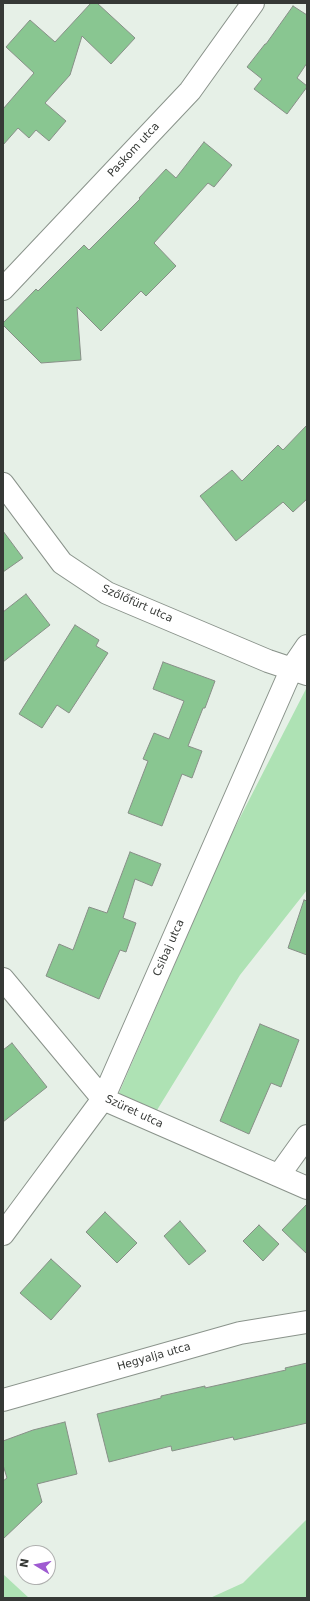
<!DOCTYPE html>
<meta charset="utf-8">
<style>
body{margin:0}
#map{position:relative;width:310px;height:1601px;overflow:hidden;background:#e6f0e7;font-family:"DejaVu Sans",sans-serif}
canvas{display:block}
.frame{position:absolute;inset:0;border:4px solid #363936;pointer-events:none}
.north{position:absolute;left:16px;top:1545px;width:40px;height:40px;box-sizing:border-box;background:#fff;border:1px solid #afb0af;border-radius:50%;rotate:280deg;font-size:11px;font-weight:700;line-height:16px;text-align:center;color:#363936}
.north::after{content:'';display:block;margin:auto;width:14px;height:18px;background:#9f5bd1;clip-path:polygon(50% 0,100% 100%,50% 72%,0 100%)}
</style>
<div id="map">
<canvas width="310" height="1601"></canvas>
<div class="frame"></div>
<div class="north">N</div>
</div>
<script>
const g = document.querySelector('canvas').getContext('2d');
g.lineJoin = 'round';
function fill(path, color) {
  g.fillStyle = color;
  g.fill(path, 'evenodd');
}
function poly(rows) {
  const path = new Path2D();
  for (const r of rows) {
    path.moveTo(r[0], r[1]);
    for (let i = 2; i < r.length; i += 2) path.lineTo(r[i], r[i + 1]);
  }
  return path;
}
function stroke(path, color, width, dash) {
  g.strokeStyle = color;
  g.lineWidth = width;
  g.lineCap = dash ? 'butt' : 'round';
  g.setLineDash(dash || []);
  g.stroke(path);
}
function drawText(font, color, halo, rows, align = 'center') {
  g.font = font + ' "DejaVu Sans",sans-serif';
  g.lineWidth = 3;
  g.setLineDash([]);
  g.textBaseline = 'middle';
  g.strokeStyle = halo;
  g.fillStyle = color;
  for (const [text, x, y, turn = 0] of rows) {
    g.save();
    g.translate(x, y);
    g.rotate((+turn || 0) * Math.PI / 180);
    g.textAlign = isNaN(turn) ? turn : align;
    if (halo) g.strokeText(text, 0, 0);
    g.fillText(text, 0, 0);
    g.restore();
  }
}
fill(poly([
 [307,687,307,890,240,975,154,1115,131,1107,119,1093,228,841],
 [307,1519,307,1598,210,1598,243,1583],
 [3,1574,29,1598,3,1598]
]), '#aee2b4');
const building = poly([
 [91,3,97,3,135,38,111,64,82,36,70,75,45,103,66,121,49,141,36,130,29,138,18,128,3,145,3,109,34,73,6,47,30,20,55,42,91,3],
 [293,6,307,15,307,63,297,78,307,86,307,87,287,114,254,89,262,79,247,67,265,44,266,44,293,6],
 [204,142,232,165,214,187,208,183,154,243,176,266,146,296,141,291,101,331,77,307,81,360,41,363,3,325,3,323,36,289,38,291,84,245,89,250,140,199,139,198,166,169,176,178,204,142],
 [307,425,307,499,293,512,283,502,236,541,200,496,232,470,242,481,278,445,283,450,307,425],
 [3,531,23,558,3,572,3,531],
 [26,594,50,625,3,662,3,612,26,594],
 [75,625,99,640,96,646,108,653,69,713,57,705,42,728,19,714,75,625],
 [163,662,215,681,205,708,203,708,188,746,202,751,192,778,182,774,162,826,128,813,148,761,143,759,154,733,169,739,184,701,153,689,163,662],
 [130,852,161,864,152,886,135,879,123,918,136,923,126,952,120,950,99,999,46,976,59,944,73,950,89,907,107,913,130,852],
 [304,900,307,901,307,955,288,948,304,900],
 [260,1024,299,1040,281,1087,271,1083,249,1134,220,1121,260,1024],
 [12,1043,47,1087,3,1122,3,1050,12,1043],
 [307,1204,307,1254,282,1230,307,1204],
 [105,1212,137,1243,117,1263,86,1232,105,1212],
 [180,1221,206,1251,189,1265,164,1236,180,1221],
 [259,1225,279,1244,263,1261,243,1241,259,1225],
 [51,1259,81,1286,51,1320,20,1293,51,1259],
 [307,1363,307,1423,234,1440,233,1437,172,1451,171,1446,109,1462,97,1414,161,1398,161,1396,205,1386,205,1388,286,1370,285,1368,307,1363],
 [65,1422,77,1474,37,1484,42,1502,3,1539,3,1481,7,1478,3,1465,3,1441,33,1430,65,1422]
]);
fill(building, '#89c691');
stroke(building, '#878f87', 1);
const street = poly([
 [3,289,190,91,253,3],
 [3,484,62,563,107,593,268,661,307,674],
 [3,979,103,1099,307,1188],
 [279,1175,307,1136],
 [3,1234,103,1099,292,668,307,646],
 [3,1400,240,1333,307,1322]
]);
stroke(street, '#8a938b', 24);
stroke(street, '#fff', 22);
drawText('11px', '#363936', '#fff', [
 ["Paskom utca",134,150,-47],
 ["Szőlőfürt utca",137,604,24],
 ["Csibaj utca",169,948,-66],
 ["Szüret utca",134,1112,25],
 ["Hegyalja utca",154,1357,-16]
]);
</script>
